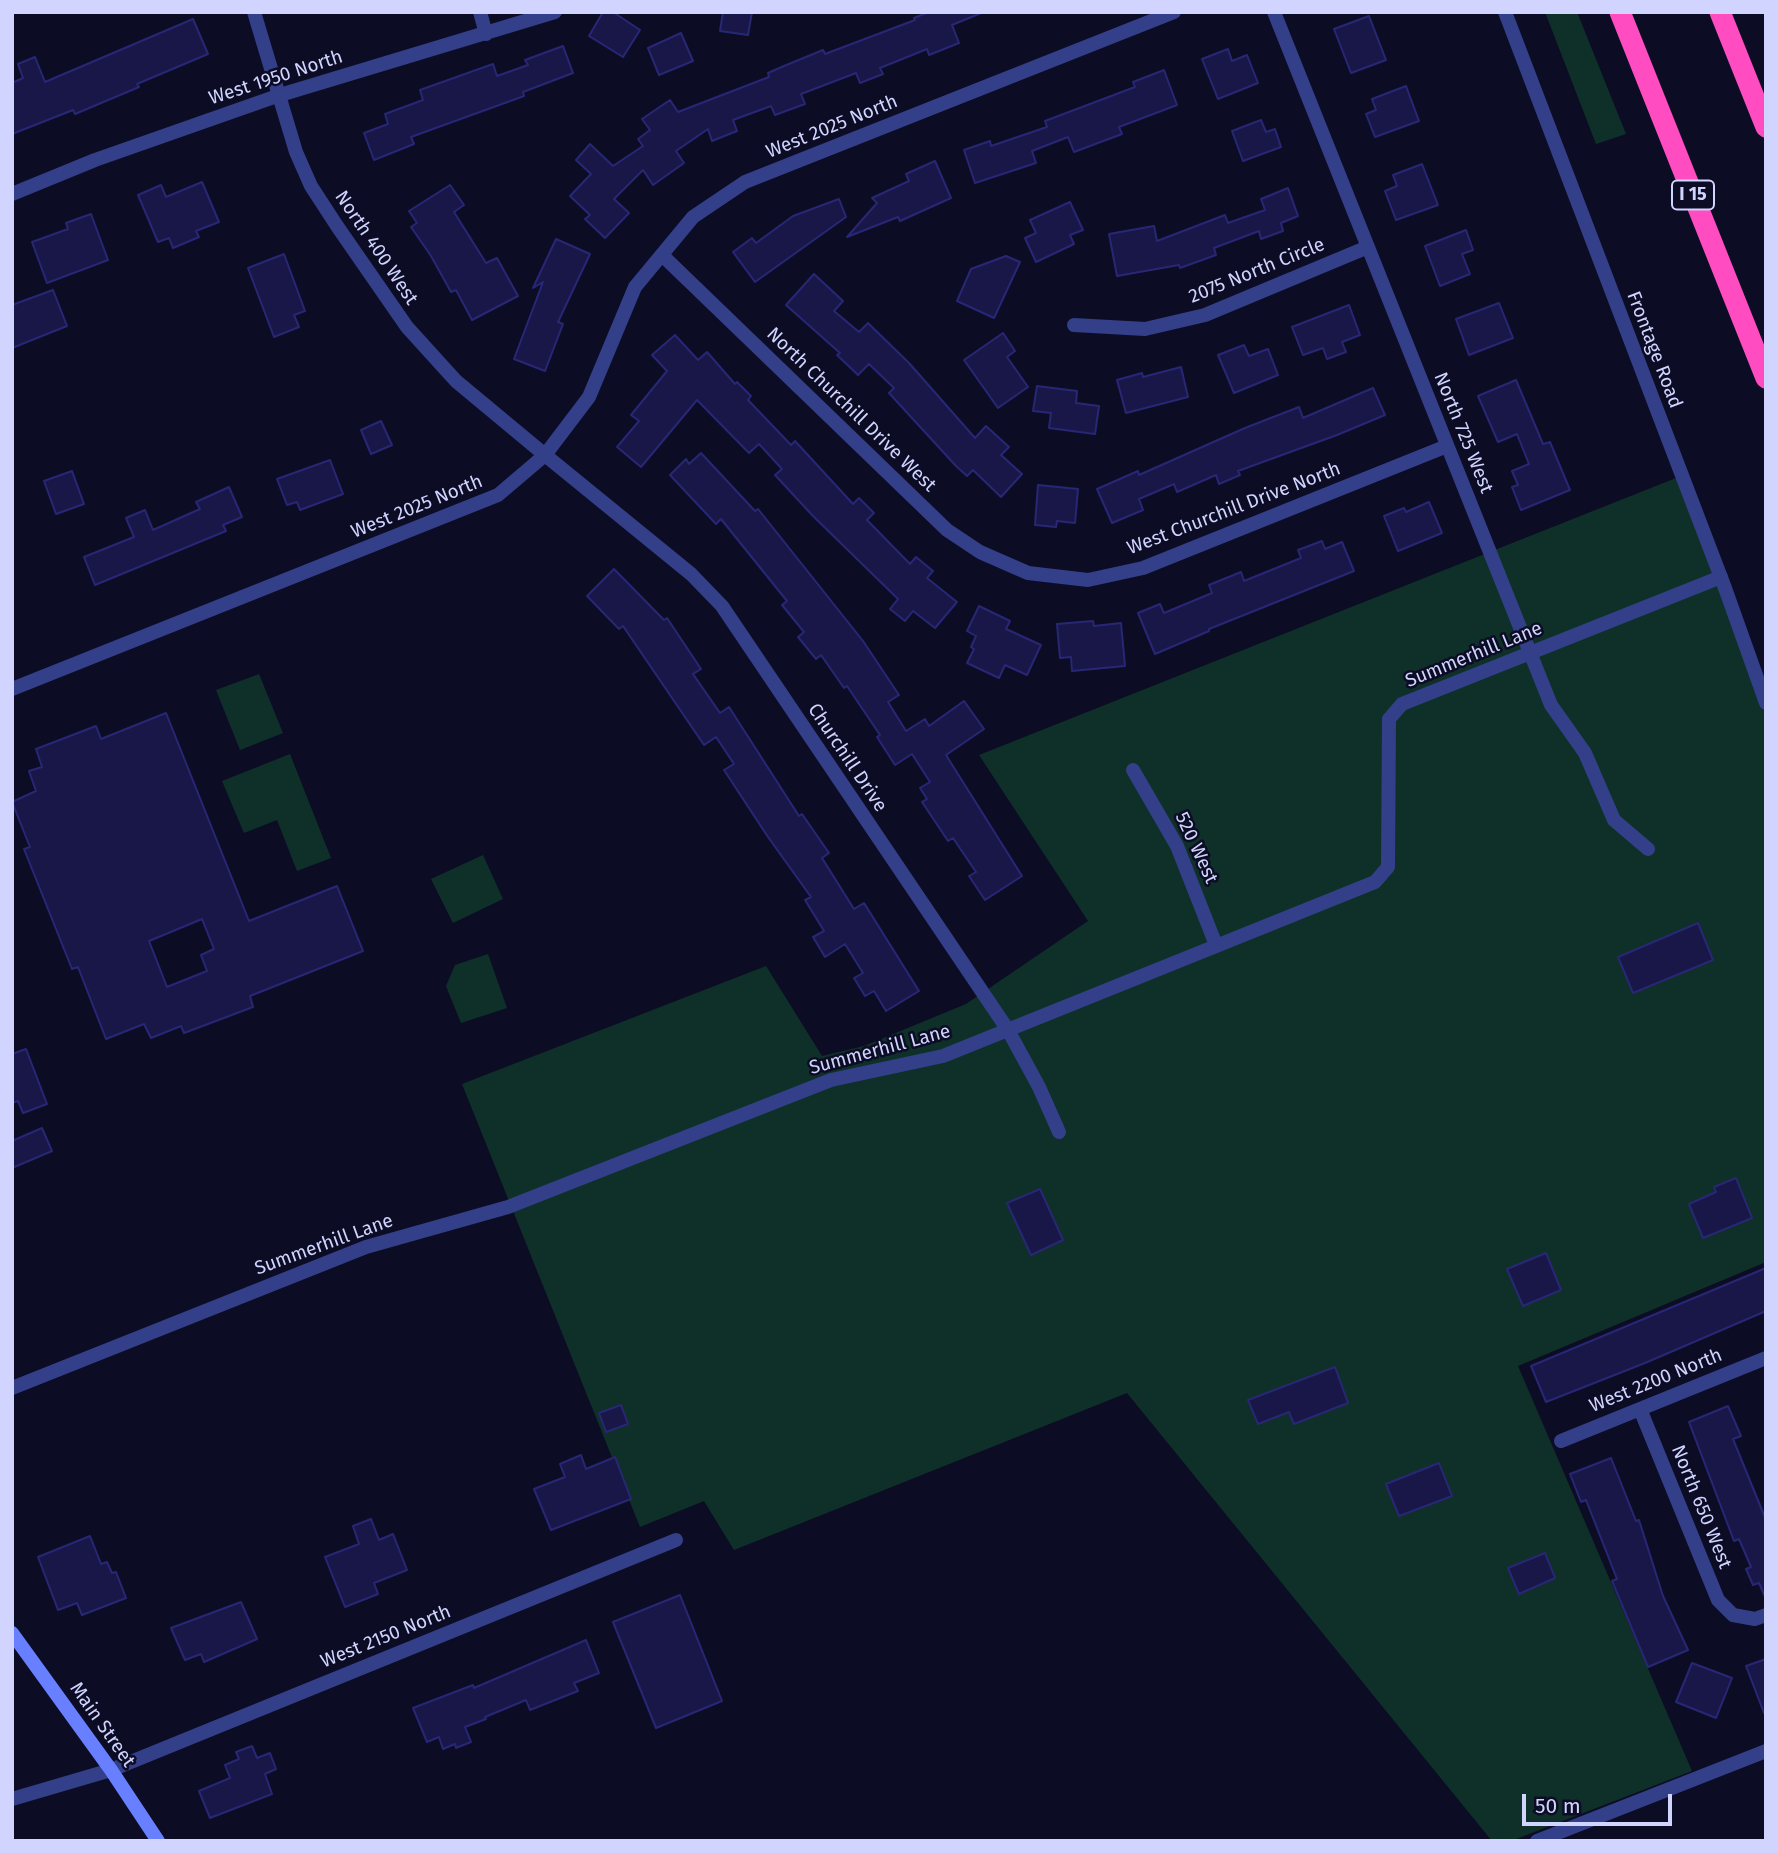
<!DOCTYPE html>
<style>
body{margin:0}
#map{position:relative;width:1778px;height:1853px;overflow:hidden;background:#0c0d25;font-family:"Fira Sans",sans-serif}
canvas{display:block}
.frame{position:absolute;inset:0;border:14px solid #d1d4ff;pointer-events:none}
.scale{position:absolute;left:1522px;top:1794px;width:150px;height:32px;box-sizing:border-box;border:4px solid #d1d4ff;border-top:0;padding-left:9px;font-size:21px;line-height:24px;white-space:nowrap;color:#d1d4ff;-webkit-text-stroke:5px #0c0d25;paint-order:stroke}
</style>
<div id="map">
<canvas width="1778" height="1853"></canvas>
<div class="frame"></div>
<div class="scale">50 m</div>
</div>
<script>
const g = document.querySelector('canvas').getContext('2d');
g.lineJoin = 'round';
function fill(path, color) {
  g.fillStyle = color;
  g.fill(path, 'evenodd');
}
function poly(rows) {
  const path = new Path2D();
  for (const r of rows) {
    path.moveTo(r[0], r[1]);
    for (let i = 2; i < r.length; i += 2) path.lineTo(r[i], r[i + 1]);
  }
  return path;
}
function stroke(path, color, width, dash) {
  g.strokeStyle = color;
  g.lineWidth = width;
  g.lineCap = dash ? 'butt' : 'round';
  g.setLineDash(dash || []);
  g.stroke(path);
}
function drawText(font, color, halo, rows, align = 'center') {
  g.font = font + ' "Fira Sans",sans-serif';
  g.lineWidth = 5;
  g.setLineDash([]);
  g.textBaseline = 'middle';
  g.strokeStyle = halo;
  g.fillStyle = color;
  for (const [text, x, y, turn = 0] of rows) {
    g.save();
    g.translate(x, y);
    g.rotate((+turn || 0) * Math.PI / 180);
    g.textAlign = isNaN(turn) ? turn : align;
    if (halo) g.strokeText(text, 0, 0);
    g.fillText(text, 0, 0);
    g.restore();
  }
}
fill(poly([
 [1545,12,1577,12,1626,134,1596,144],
 [1676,478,1766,707,1766,1262,1518,1366,1692,1771,1511,1841,1492,1841,1127,1393,734,1550,704,1501,640,1527,462,1084,766,966,822,1056,864,1046,966,1004,1088,921,979,755],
 [259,674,283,733,240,750,216,690],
 [290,754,331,858,297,871,277,820,244,833,222,781],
 [483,855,503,899,453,923,431,879],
 [488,954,507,1008,461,1023,446,986,455,965]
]), '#0f3029');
const building = poly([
 [603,12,613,12,640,30,623,57,589,36,603,12],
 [723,12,752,12,748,35,720,31,723,12],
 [929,12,981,13,952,25,959,43,929,55,927,49,880,68,883,74,860,83,856,73,801,94,805,104,775,115,771,106,733,120,737,131,712,141,708,129,676,151,684,163,653,185,643,170,614,199,629,213,605,238,585,219,590,215,570,196,591,174,576,160,590,144,613,166,643,146,638,139,650,130,642,119,670,100,678,112,769,77,768,73,784,66,823,50,825,54,915,20,914,18,929,12],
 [1369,16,1386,60,1351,73,1334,29,1369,16],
 [193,19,208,54,137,84,139,87,75,114,73,110,12,134,12,83,23,78,18,64,35,57,45,82,193,19],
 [681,33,693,61,659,75,648,48,681,33],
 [563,46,573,73,523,92,524,96,411,137,414,144,374,160,364,133,388,124,385,114,423,100,420,90,493,64,497,76,528,65,525,60,563,46],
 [1228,49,1232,61,1247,55,1258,83,1218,99,1202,59,1228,49],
 [1164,70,1177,105,1119,127,1122,134,1074,152,1068,137,1032,151,1036,163,975,183,964,150,990,141,991,146,1047,127,1045,121,1135,87,1133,82,1164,70],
 [1406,86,1419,121,1375,137,1366,114,1376,110,1372,99,1406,86],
 [1261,120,1266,132,1275,129,1281,147,1243,161,1232,131,1261,120],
 [935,161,951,198,900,221,898,217,847,237,877,203,872,198,909,181,906,174,935,161],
 [1422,164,1438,205,1396,220,1385,191,1397,186,1393,175,1422,164],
 [202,182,219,222,196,231,199,237,173,248,169,238,158,242,138,195,161,185,166,197,202,182],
 [450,185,464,205,454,212,486,263,497,258,518,296,472,320,456,290,451,292,431,256,411,227,417,223,409,211,450,185],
 [1288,188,1298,216,1281,223,1283,231,1261,239,1259,231,1214,248,1216,255,1180,268,1179,265,1117,276,1109,234,1154,226,1157,241,1225,215,1228,223,1265,210,1261,199,1288,188],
 [839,199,846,217,755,282,733,252,752,238,756,243,793,216,839,199],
 [1070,202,1083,230,1070,235,1074,244,1036,262,1025,238,1036,233,1030,220,1070,202],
 [91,214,108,260,47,283,32,242,68,229,66,223,91,214],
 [1466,230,1473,250,1462,254,1470,274,1440,286,1425,246,1466,230],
 [556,239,590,254,558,322,563,324,545,371,514,359,543,282,533,288,556,239],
 [284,254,305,311,294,315,299,327,274,337,248,268,284,254],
 [1006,256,1020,262,994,318,957,301,971,269,1006,256],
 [814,274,843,301,834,311,859,332,868,323,909,363,975,438,986,426,1009,447,1001,455,1022,474,1001,497,973,470,967,476,956,466,889,393,894,388,869,364,858,375,837,355,840,353,786,305,814,274],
 [53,290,67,326,12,348,12,305,53,290],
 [1499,303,1513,338,1469,355,1456,319,1499,303],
 [1349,305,1360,335,1342,342,1346,352,1327,359,1323,348,1303,355,1292,327,1349,305],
 [1003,333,1015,351,1007,357,1028,387,998,408,964,360,1003,333],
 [675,335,698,360,707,352,735,384,737,382,751,396,748,400,791,445,795,441,853,504,859,498,874,513,867,520,910,564,916,557,933,571,927,578,957,602,935,628,913,611,905,621,890,609,898,599,813,516,775,475,782,469,759,444,749,453,697,400,641,467,617,447,639,421,631,415,667,371,652,355,675,335],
 [1244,345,1249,356,1268,349,1278,375,1234,393,1218,355,1244,345],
 [1181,367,1188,397,1126,413,1117,380,1142,373,1143,377,1181,367],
 [1516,380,1543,444,1550,442,1570,490,1521,510,1512,487,1518,485,1512,471,1529,464,1517,434,1498,442,1478,396,1516,380],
 [1037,386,1077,391,1076,403,1099,406,1095,434,1049,428,1051,413,1033,411,1037,386],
 [1373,388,1385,415,1337,435,1238,471,1240,475,1219,484,1216,475,1177,492,1174,484,1139,499,1143,510,1112,523,1097,489,1138,471,1139,475,1245,428,1299,407,1303,418,1373,388],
 [381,421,392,445,371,454,361,430,381,421],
 [701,453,755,511,758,509,863,641,899,695,888,702,906,731,925,719,929,726,964,701,984,729,946,755,1022,876,985,900,969,876,976,872,953,838,948,841,922,802,927,799,920,788,930,782,912,754,895,765,877,737,880,735,847,686,844,688,821,655,816,659,798,637,804,632,782,605,787,601,721,519,716,524,670,475,686,459,689,464,701,453],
 [330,460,343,494,300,510,297,502,287,505,277,479,330,460],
 [72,471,84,504,56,514,44,481,72,471],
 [1038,485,1078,489,1075,523,1057,521,1056,527,1035,525,1038,485],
 [229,487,242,517,223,525,226,531,95,585,84,557,134,537,126,518,145,510,153,530,200,509,196,502,229,487],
 [1429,502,1442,533,1398,551,1384,516,1404,508,1406,512,1429,502],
 [1322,541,1325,549,1342,542,1354,571,1209,629,1209,631,1155,654,1138,613,1160,604,1164,613,1212,593,1209,585,1241,572,1244,581,1301,558,1298,550,1322,541],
 [614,569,664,620,667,618,701,669,693,674,720,713,729,707,799,816,802,814,829,853,822,858,854,909,864,903,919,991,886,1011,874,991,865,996,854,978,863,973,845,944,825,957,813,937,824,931,805,900,811,897,768,837,724,770,734,764,716,737,704,745,623,626,619,629,587,596,614,569],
 [979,606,1010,621,1006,629,1041,645,1027,675,1005,665,999,678,967,663,974,649,971,647,976,636,967,631,979,606],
 [1093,621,1094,626,1121,623,1125,666,1072,671,1071,657,1060,658,1057,624,1093,621],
 [166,713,249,921,337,886,363,951,250,996,253,1007,184,1033,181,1026,151,1038,144,1024,106,1039,78,967,72,969,24,849,30,847,12,802,36,791,29,771,42,767,36,749,96,726,101,739,166,713],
 [202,919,214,949,201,955,207,971,167,987,149,941,202,919],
 [1698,923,1713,960,1633,993,1618,957,1698,923],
 [26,1049,47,1104,23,1113,18,1101,12,1103,12,1054,26,1049],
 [42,1128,52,1151,12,1168,12,1141,42,1128],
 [1736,1178,1752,1218,1703,1238,1689,1204,1716,1192,1714,1187,1736,1178],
 [1040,1189,1063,1240,1031,1255,1007,1203,1040,1189],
 [1546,1253,1561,1290,1523,1306,1507,1269,1546,1253],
 [1766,1268,1766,1311,1645,1363,1546,1402,1531,1366,1766,1268],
 [1335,1367,1348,1403,1294,1424,1289,1412,1258,1424,1248,1400,1335,1367],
 [621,1405,628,1424,606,1432,599,1413,621,1405],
 [1728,1406,1741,1436,1733,1439,1766,1520,1766,1599,1759,1583,1753,1585,1746,1569,1751,1567,1739,1539,1734,1541,1689,1422,1728,1406],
 [581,1455,586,1469,615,1457,631,1499,551,1530,534,1489,565,1477,560,1464,581,1455],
 [1611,1458,1636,1521,1639,1520,1663,1596,1688,1650,1648,1667,1612,1581,1617,1579,1586,1500,1581,1502,1570,1474,1611,1458],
 [1439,1463,1452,1496,1399,1516,1386,1484,1439,1463],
 [371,1519,379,1540,393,1534,407,1570,374,1583,378,1594,345,1607,325,1557,359,1544,353,1526,371,1519],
 [90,1536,101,1564,107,1562,112,1573,116,1572,126,1598,82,1615,77,1603,58,1610,38,1557,90,1536],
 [1545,1553,1555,1578,1519,1594,1508,1568,1545,1553],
 [680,1595,722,1701,656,1728,613,1622,680,1595],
 [241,1602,257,1639,204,1662,201,1654,185,1660,171,1628,241,1602],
 [586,1640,599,1673,574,1683,578,1691,530,1710,526,1700,485,1717,486,1719,465,1727,471,1742,456,1748,455,1744,443,1749,439,1737,427,1742,413,1708,473,1685,474,1688,586,1640],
 [1766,1659,1766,1713,1764,1713,1746,1666,1766,1659],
 [1692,1663,1732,1678,1716,1718,1676,1702,1692,1663],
 [252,1746,257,1758,270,1753,276,1769,265,1774,272,1794,210,1818,199,1791,230,1778,225,1765,239,1759,236,1752,252,1746]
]);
fill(building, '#181748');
stroke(building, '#282776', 2);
stroke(poly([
 [480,12,486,34],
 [1274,12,1551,705,1585,753,1614,820,1648,849],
 [12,194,95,160,280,95,555,12],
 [662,255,947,530,980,552,1028,573,1088,580,1143,568,1447,446],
 [1074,325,1145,329,1205,315,1368,247],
 [545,455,691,574,722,606,1008,1030,1039,1087,1059,1132],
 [1133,770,1177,846,1216,945],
 [12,1388,366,1247,508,1207,831,1080,943,1056,1375,882,1388,867,1389,719,1402,704,1721,577],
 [1640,1409,1718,1600,1733,1615,1755,1619,1766,1615],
 [1561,1441,1766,1358],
 [12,1799,111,1770,676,1540],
 [1537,1841,1766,1751]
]), '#333f89', 14);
stroke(poly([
 [254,12,296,152,311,186,337,226,407,327,456,381,545,455],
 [1505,12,1725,588,1766,703],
 [12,689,498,495,545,455,589,397,635,287,693,217,745,182,1174,12]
]), '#333f89', 14);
stroke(poly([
 [12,1633,111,1770,158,1841]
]), '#687fff', 14);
stroke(poly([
 [1620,12,1766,378],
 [1720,12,1766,127]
]), '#ff4cc1', 21);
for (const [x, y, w] of [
 [1693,195,42]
]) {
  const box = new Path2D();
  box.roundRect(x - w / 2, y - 14.5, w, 29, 5);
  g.fillStyle = '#0c0d25';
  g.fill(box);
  stroke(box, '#d1d4ff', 2);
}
drawText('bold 18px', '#d1d4ff', null, [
 ["I 15",1693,195]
]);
drawText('19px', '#d1d4ff', '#0c0d25', [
 ["West 1950 North",276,78,-18],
 ["West 2025 North",832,127,-22],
 ["North 400 West",376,248,56],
 ["2075 North Circle",1257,271,-22],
 ["Frontage Road",1654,350,69],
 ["North Churchill Drive West",851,410,44],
 ["North 725 West",1463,433,68],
 ["West 2025 North",417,507,-22],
 ["West Churchill Drive North",1234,509,-21],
 ["Summerhill Lane",1474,655,-22],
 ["Churchill Drive",847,758,56],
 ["520 West",1196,848,65],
 ["Summerhill Lane",880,1050,-15],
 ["Summerhill Lane",324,1245,-20],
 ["West 2200 North",1656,1381,-22],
 ["North 650 West",1701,1507,68],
 ["West 2150 North",386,1637,-22],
 ["Main Street",102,1725,55]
]);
</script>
